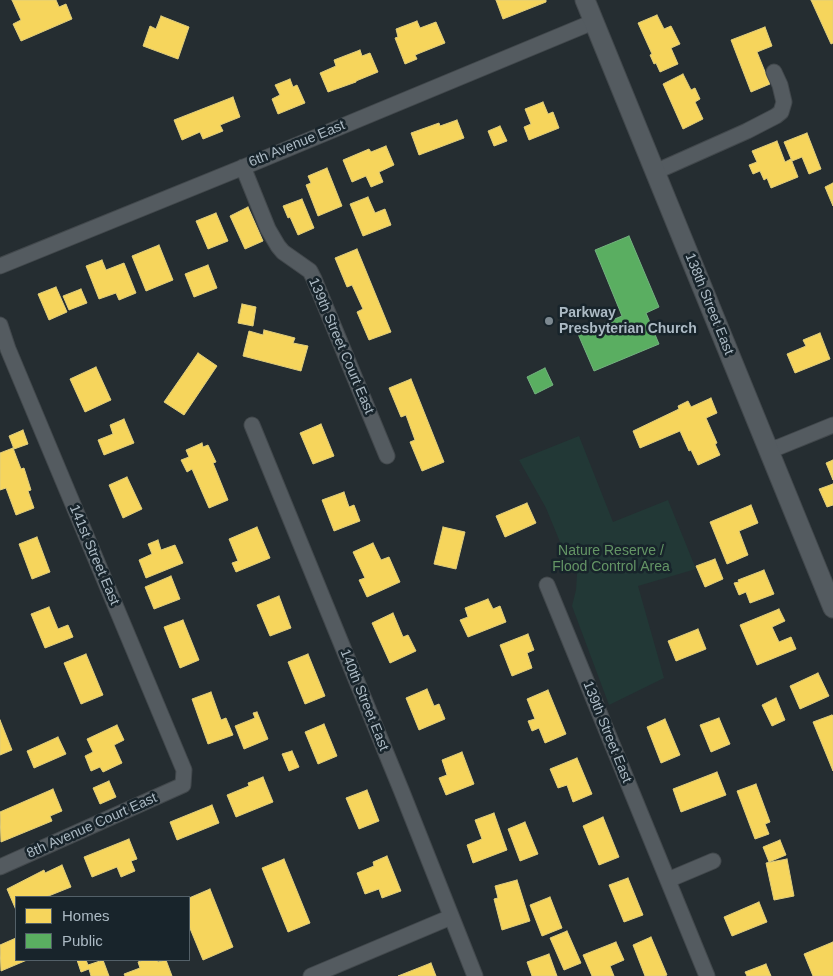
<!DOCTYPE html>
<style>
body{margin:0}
#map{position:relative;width:833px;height:976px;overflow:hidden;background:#252d31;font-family:Arial,sans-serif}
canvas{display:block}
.legend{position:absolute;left:15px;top:896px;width:175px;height:65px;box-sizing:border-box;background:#18242b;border:1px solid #536068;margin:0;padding:6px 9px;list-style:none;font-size:15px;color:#acbac4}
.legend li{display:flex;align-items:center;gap:10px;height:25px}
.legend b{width:25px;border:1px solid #536068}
</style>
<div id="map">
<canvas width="833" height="976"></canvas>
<ul class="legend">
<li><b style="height:14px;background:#f6d55c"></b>Homes</li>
<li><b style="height:14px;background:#5aae61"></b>Public</li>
</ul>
</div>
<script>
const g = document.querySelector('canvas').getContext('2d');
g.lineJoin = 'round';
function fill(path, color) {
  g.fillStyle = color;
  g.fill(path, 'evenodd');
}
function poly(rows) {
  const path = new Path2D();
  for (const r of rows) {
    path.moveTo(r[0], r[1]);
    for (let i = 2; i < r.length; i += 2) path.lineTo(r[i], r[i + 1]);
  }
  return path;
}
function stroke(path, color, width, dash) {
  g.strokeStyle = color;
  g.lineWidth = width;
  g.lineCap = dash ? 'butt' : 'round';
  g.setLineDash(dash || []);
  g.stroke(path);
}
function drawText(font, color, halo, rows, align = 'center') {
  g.font = font + ' Arial,sans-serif';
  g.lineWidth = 5;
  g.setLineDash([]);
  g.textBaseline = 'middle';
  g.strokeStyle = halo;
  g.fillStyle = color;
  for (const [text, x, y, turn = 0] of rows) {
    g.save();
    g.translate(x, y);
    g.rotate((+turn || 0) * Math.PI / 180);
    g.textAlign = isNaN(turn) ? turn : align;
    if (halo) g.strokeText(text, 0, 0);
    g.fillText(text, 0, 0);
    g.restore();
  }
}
fill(poly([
 [579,436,613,522,668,500,696,569,638,586,664,678,609,705,572,606,576,590,577,574,573,566,563,555,560,542,546,508,519,460]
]), '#223836');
const homes = poly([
 [12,0,56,0,59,7,66,4,72,19,21,41,13,24,21,20,12,0],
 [496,0,546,0,546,2,503,19,496,0],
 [811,0,833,0,833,43,831,44,811,0],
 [657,15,664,29,671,26,680,44,671,48,678,64,660,72,656,63,654,64,650,55,652,54,638,23,657,15],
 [161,16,189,27,178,59,143,46,150,26,156,29,161,16],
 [417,21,420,28,436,22,445,43,415,55,417,59,405,64,395,38,398,37,396,29,417,21],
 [765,27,772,46,757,52,770,84,751,92,731,40,765,27],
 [360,50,362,56,370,53,378,72,356,81,356,82,328,92,320,73,336,66,334,60,360,50],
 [683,74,691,90,695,88,700,99,695,102,703,119,683,129,663,84,683,74],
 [290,79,293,87,297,85,305,103,278,114,272,99,280,95,275,85,290,79],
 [233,97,240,117,220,125,223,131,203,139,200,132,182,140,174,120,233,97],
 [543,102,548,114,553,112,559,128,529,140,524,127,531,124,525,109,543,102],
 [457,120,464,138,419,155,411,133,439,123,440,126,457,120],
 [500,126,507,141,494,146,488,131,500,126],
 [807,133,821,169,809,174,802,157,792,161,784,142,807,133],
 [777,141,785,162,791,159,798,177,771,188,767,178,764,180,760,171,753,174,749,165,757,162,752,151,777,141],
 [386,146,394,165,379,172,383,182,371,187,366,176,352,182,343,160,369,149,371,152,386,146],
 [327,168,342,206,318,216,306,185,311,183,308,176,327,168],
 [833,183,833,206,825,187,833,183],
 [368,197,375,213,385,209,391,225,363,236,350,204,368,197],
 [302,199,314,228,298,235,290,217,288,218,283,206,302,199],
 [248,207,263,241,245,249,230,216,248,207],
 [216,213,228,241,208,249,196,221,216,213],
 [159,245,173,280,146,291,132,256,159,245],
 [357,249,391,332,369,340,357,312,363,309,352,285,347,287,335,258,357,249],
 [102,260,106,270,124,263,136,293,119,300,116,293,99,299,86,266,102,260],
 [208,265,217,288,194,297,185,274,208,265],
 [56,287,67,312,49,320,38,294,56,287],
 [81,289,87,303,69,310,63,296,81,289],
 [242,304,256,307,253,326,238,323,242,304],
 [264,330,295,338,293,343,308,346,301,371,243,356,249,331,263,335,264,330],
 [820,333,830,359,795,373,787,354,806,346,803,340,820,333],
 [198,353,217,366,184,415,164,402,198,353],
 [96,367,111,400,85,412,70,379,96,367],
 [411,379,444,462,422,471,410,442,415,440,406,415,401,417,389,388,411,379],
 [711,398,717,413,706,418,717,443,715,444,720,455,698,465,691,450,689,451,680,431,640,448,633,431,679,409,678,406,688,401,691,407,711,398],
 [124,419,134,443,104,455,98,440,113,434,110,425,124,419],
 [321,424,334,456,313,464,300,433,321,424],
 [23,430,28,444,14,449,9,436,23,430],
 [202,443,203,447,208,445,216,462,213,463,228,500,209,508,192,469,187,472,181,460,189,457,186,450,202,443],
 [13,448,21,469,24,468,31,490,28,491,34,508,16,515,6,488,0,490,0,453,13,448],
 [833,460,833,480,826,463,833,460],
 [127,477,142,509,123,518,109,485,127,477],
 [833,484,833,505,827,507,819,489,833,484],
 [344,492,349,507,354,505,360,521,334,531,322,500,344,492],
 [527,503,536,523,505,537,496,516,527,503],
 [751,505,758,523,739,531,748,555,727,564,710,522,751,505],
 [257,527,270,558,236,572,232,563,238,561,229,539,257,527],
 [443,527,465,532,456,569,434,564,443,527],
 [37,537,50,572,32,579,19,544,37,537],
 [158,540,161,550,175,545,183,563,146,578,139,560,152,554,148,544,158,540],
 [373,543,381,560,389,557,400,582,367,597,359,580,365,578,353,552,373,543],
 [715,559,723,579,705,587,696,566,715,559],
 [764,570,774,594,750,603,746,592,739,595,734,583,739,582,738,580,764,570],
 [171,576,180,599,154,609,145,587,171,576],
 [279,596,291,628,270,636,257,605,279,596],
 [488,599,493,609,500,606,506,622,468,637,460,620,468,617,465,608,488,599],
 [49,607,58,629,68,625,73,637,45,648,31,614,49,607],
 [779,609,785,621,772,627,779,642,791,637,796,649,757,665,740,625,779,609],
 [393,613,403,637,408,635,416,651,390,663,372,623,393,613],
 [183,620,199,660,180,668,164,627,183,620],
 [698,629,706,649,676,661,668,641,698,629],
 [528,634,534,650,527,653,532,668,512,676,500,645,528,634],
 [86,654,103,695,81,704,64,663,86,654],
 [308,654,325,696,305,704,288,662,308,654],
 [818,673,829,696,800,709,790,686,818,673],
 [427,689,434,706,439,704,445,719,419,730,406,698,427,689],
 [548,690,566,734,545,743,539,728,532,731,528,721,535,719,527,699,548,690],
 [211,692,221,720,226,718,233,735,208,744,192,699,211,692],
 [776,698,785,720,772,726,762,705,776,698],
 [257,712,268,739,244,749,235,726,255,718,253,713,257,712],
 [832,715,833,716,833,771,813,722,832,715],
 [719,718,730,744,711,752,700,725,719,718],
 [665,719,680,755,661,763,647,727,665,719],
 [0,720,12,750,0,755,0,720],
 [324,724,337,756,318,764,305,732,324,724],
 [117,725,124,740,114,745,122,763,103,772,100,767,91,771,85,756,93,752,87,739,117,725],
 [58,737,66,754,34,768,27,751,58,737],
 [292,751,299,767,289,771,282,754,292,751],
 [462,752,474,784,446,795,439,778,447,775,442,760,462,752],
 [577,758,592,794,573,802,567,785,558,788,550,769,577,758],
 [717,772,726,795,681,812,673,789,717,772],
 [263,777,273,802,236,817,227,795,249,786,248,783,263,777],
 [109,781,116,797,100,804,93,788,109,781],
 [756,784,770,822,765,824,769,834,755,839,737,791,756,784],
 [53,789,62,811,50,816,52,821,1,842,0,812,53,789],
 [367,790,379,821,359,829,346,798,367,790],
 [212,805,219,823,177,840,170,822,212,805],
 [494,813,507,850,473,863,467,845,482,839,475,820,494,813],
 [603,817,619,857,599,865,583,826,603,817],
 [525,822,538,854,520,861,508,829,525,822],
 [129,839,137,859,131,861,135,871,121,877,117,867,92,877,84,857,129,839],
 [780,840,786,855,769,862,763,847,780,840],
 [387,856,401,891,382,898,379,889,365,894,357,873,374,866,373,862,387,856],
 [284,859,310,923,288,932,262,868,284,859],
 [787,859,794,896,774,900,766,863,787,859],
 [62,865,71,887,46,897,16,897,16,910,7,889,44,870,45,873,62,865],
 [628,878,643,915,624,922,609,885,628,878],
 [517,880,530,921,502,930,494,899,498,898,495,886,517,880],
 [210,889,233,947,203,960,189,926,189,898,210,889],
 [550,897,562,928,542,936,530,905,550,897],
 [759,902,767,922,732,936,724,917,759,902],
 [567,931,581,963,564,970,550,938,567,931],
 [651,937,667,975,665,976,645,976,633,945,651,937],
 [16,938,16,960,27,960,1,971,0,945,16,938],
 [616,942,624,960,610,966,614,976,592,976,583,955,616,942],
 [833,942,833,976,813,976,804,954,833,942],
 [549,954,557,976,532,976,527,962,549,954],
 [77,960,86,960,88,965,103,960,109,976,91,976,89,969,81,972,77,960],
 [144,960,157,960,158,962,166,960,172,976,125,976,124,974,140,968,138,962,144,960],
 [431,963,436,976,398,976,431,963],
 [766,964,771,976,747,976,745,972,766,964]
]);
fill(homes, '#f6d55c');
stroke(homes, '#e0cd7b', 1);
const public = poly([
 [629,236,659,307,646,313,659,344,594,371,578,334,622,316,595,250,629,236],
 [545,368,553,385,535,394,527,377,545,368]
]);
fill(public, '#5aae61');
stroke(public, '#73b27f', 1);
const minor = poly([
 [243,167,268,229,278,246,283,252,310,271,314,279,387,456],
 [655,172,747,131,776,116,781,112,784,102,780,85,774,72],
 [0,266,256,162,593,22],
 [0,325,8,349,184,770,183,785,0,867],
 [252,425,402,792,475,976],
 [768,449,779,447,833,425],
 [547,585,707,976],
 [668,880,713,861],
 [311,976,451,917]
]);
const tertiary = poly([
 [585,0,833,608]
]);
stroke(minor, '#42484c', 17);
stroke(tertiary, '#42484c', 21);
stroke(minor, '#545b60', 15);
stroke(tertiary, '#545b60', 19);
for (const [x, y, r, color] of [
 [549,321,5,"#7d8991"]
]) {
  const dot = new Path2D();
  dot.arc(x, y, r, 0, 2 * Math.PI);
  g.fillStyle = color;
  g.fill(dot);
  stroke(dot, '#18242b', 2);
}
drawText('14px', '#acbac4', '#18242b', [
 ["6th Avenue East",297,144,-22],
 ["138th Street East",709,304,68],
 ["139th Street Court East",341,346,67],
 ["141st Street East",94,555,67],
 ["140th Street East",364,700,68],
 ["139th Street East",607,732,68],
 ["8th Avenue Court East",92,826,-24]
]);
drawText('bold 14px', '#acbac4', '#18242b', [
 ["Parkway",559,313],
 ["Presbyterian Church",559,329]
], 'left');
drawText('14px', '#649565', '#18242b', [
 ["Nature Reserve /",611,551],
 ["Flood Control Area",611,567]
]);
</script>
